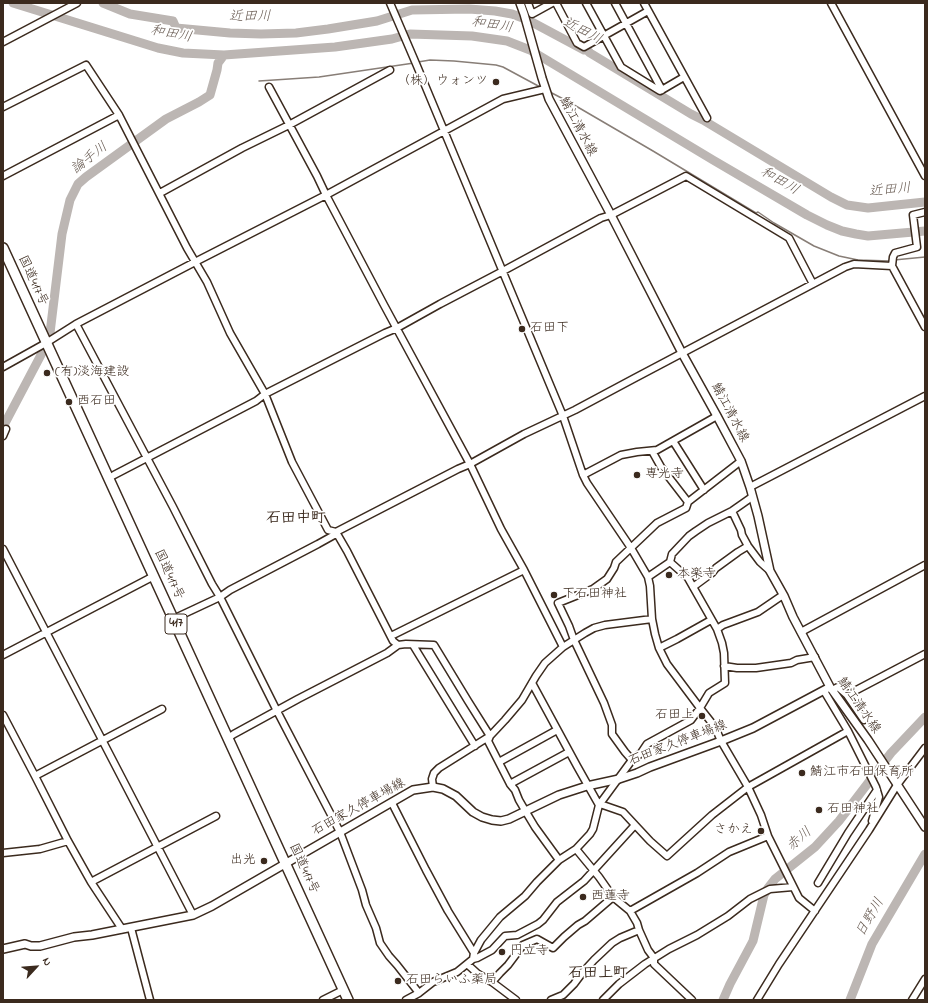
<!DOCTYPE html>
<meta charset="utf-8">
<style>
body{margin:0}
#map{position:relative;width:928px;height:1003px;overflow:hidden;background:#fff;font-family:"Indie Flower",sans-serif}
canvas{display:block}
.frame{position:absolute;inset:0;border:4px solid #3b2a1e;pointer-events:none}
.north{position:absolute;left:16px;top:947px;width:40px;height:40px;-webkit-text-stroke:3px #fff;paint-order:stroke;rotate:64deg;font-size:11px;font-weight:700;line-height:16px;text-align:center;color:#3b2a1e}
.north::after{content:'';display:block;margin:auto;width:14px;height:18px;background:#3b2a1e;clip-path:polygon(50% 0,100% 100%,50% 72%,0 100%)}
</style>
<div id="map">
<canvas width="928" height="1003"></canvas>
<div class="frame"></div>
<div class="north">N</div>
</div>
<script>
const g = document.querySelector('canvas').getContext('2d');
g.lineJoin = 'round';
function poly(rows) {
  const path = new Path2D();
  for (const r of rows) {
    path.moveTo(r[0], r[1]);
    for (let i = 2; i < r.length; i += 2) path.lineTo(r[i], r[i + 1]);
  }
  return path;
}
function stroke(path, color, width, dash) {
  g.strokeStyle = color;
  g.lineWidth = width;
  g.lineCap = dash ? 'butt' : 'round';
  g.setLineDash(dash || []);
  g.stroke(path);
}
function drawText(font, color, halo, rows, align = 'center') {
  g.font = font + ' "Indie Flower","Klee One",sans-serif';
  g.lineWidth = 3.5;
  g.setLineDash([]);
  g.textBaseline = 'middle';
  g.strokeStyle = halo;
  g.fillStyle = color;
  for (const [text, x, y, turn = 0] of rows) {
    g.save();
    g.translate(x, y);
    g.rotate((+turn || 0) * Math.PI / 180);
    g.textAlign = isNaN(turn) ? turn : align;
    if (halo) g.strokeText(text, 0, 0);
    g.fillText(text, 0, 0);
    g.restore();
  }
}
stroke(poly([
 [418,62,430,60,454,61,496,65,503,67,542,88],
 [259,81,319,77,414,63],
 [550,92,569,102,653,151,756,213,758,212,774,223,814,246,839,256,858,260,890,261],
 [894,260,925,257]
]), '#887e77', 1.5);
stroke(poly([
 [13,3,158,48,183,53,224,55,335,47,392,39,410,34,472,36,507,41,530,50,713,160,807,215,827,225,842,231,856,234,868,236,925,231],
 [103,3,130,14,173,21,176,28,230,33,261,34,296,33,328,29,377,21,412,10,469,9,495,11,512,14,528,20,584,50,586,49,590,53,691,114,703,120,831,197,847,205,868,208,925,202],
 [50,333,62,234,70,200,78,184,86,177,166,119,199,102,210,95,217,70,218,63,224,55],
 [3,427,42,353],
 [723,1000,730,984,753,941,764,895,768,888,775,879,815,847,839,821,891,753,925,717],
 [850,1000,872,944,925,854]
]), '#bcb6b3', 9);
const minor = poly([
 [390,3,417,66,563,416,583,475,587,483,631,548,648,577,650,586,652,619,655,634,659,648,667,664,700,708,715,727,721,741,748,787,761,815,768,836,799,898,815,911],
 [528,3,532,14,552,3],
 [556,3,577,43,584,47,648,11],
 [586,3,621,67,660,91,684,77],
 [615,3,662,90],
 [644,3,707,118],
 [831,3,925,176],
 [3,42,77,3],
 [269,87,317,176,326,195,384,305,470,464,501,529,524,570,563,647],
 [3,107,86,65,119,115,187,248,207,282,230,333,265,394,292,462,328,530,336,532,458,469,470,464,524,434,575,410,633,379,845,267,854,264,892,266],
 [3,176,119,115],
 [160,193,242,148,289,125,390,70],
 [925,212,913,215,917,247,895,253,893,257,892,266,925,327],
 [76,324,173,507,212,584,220,597,277,711,340,832,362,890,366,905,376,928,380,943,389,956,397,965,419,993],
 [3,367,46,343,76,324,195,262,326,195,503,99,545,89],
 [3,436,6,429],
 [673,441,704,490],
 [652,451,661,467,688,502],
 [583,475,621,455,637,452,657,450,717,416],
 [109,478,114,475,256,401,265,394,385,333,397,328,440,304,503,271,601,218,611,215,686,176,789,238,813,284],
 [750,487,925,396],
 [732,511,741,530,742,535,748,546,760,562,770,571],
 [336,532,347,551,393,641,398,645],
 [3,549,193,915],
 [648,577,670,562,672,554,689,536,696,531,708,523,732,511,752,497],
 [693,587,712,573,716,568,738,552,748,546],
 [173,619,220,597,230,590,318,544,336,534],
 [717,629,723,625,758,612,780,597,784,596],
 [801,632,925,565],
 [391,636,524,570],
 [413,645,475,746],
 [659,648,677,639,711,620],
 [3,655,154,576],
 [724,666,737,668,756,668,791,663,797,660,815,657],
 [532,683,577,766,599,805],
 [832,690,838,687,847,695,864,720],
 [824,691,848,731,876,787,879,797,872,821],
 [847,695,925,654],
 [3,715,35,776,68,841,91,882,122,929],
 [228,738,234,734,298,699,387,653,398,645,406,644,434,645,468,701,490,736,488,741,510,784,515,790,519,800,526,812,535,827,559,860],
 [632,760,625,752,612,734,612,725,604,703,574,640,569,626,558,603,593,589,607,579,614,568,616,562,657,523,686,508,688,502,741,461],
 [499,762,557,730],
 [35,776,162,709],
 [510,784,569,752],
 [433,787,432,779,434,773,439,768,490,736,505,720,522,700,536,676,545,663,563,647,585,633,594,628,605,625,652,619],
 [392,803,395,809,426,870,448,911,474,953],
 [600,804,623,812,650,841,667,856,712,815,748,787,848,731],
 [576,849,599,877,613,897,630,911,637,923,639,930,648,950,654,958,654,964,692,1000],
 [3,853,40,849,68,841],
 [91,882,216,816],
 [818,883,848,833,877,790],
 [630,911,697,873,729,852,768,836],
 [131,928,150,1000],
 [473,959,474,953,481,940,500,917,525,896,537,882,559,860,576,849,590,834,593,829,599,805,632,760,634,759,641,753,647,744,691,720,700,708,709,693,725,683,724,653,722,643,717,629,688,578,670,562],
 [467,964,478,974,492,982,516,1000],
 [492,982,500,973,508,965,523,945,537,939,553,948,564,937,578,925,585,921,613,897],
 [323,1000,343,990],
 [406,1000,419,993,433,982,457,972,473,959,477,958,492,950,505,936,517,935,538,924,543,920,557,902,584,881,635,825],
 [551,1000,563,995,574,984,583,972,594,960,612,943,620,938,639,930],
 [603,1000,619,984,645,964,669,949,697,935,728,916,750,899,770,889,793,887],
 [757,1000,779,964,869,830,897,785,925,748],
 [912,1000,925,979]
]);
const major = poly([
 [520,3,524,14,542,78,549,99,611,215,682,353,717,416,741,461,750,487,758,516,770,571,784,596,793,617,830,687,868,740,925,827],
 [3,949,25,944,31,946,40,946,74,937,92,935,193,915,212,906,413,790,433,787,443,789,456,796,473,812,482,817,492,820,501,821,509,819,559,795,587,786,619,779,637,773,650,767,721,741,753,728,830,687]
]);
const highway = poly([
 [3,248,348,1000]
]);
stroke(minor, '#3b2a1e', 9);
stroke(major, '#3b2a1e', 10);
stroke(highway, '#3b2a1e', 12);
stroke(minor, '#fff', 6);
stroke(major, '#fff', 7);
stroke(highway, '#fff', 9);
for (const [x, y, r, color] of [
 [496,82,4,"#3b2a1e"],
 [522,329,4,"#3b2a1e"],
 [47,373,4,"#3b2a1e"],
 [69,402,4,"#3b2a1e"],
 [637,475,4,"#3b2a1e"],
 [669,575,4,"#3b2a1e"],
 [554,595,4,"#3b2a1e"],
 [702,716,4,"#3b2a1e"],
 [802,773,4,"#3b2a1e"],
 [819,810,4,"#3b2a1e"],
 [761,831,4,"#3b2a1e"],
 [264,861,4,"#3b2a1e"],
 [583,897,4,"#3b2a1e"],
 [502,952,4,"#3b2a1e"],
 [398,981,4,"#3b2a1e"]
]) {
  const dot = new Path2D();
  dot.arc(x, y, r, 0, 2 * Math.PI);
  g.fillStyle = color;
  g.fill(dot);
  stroke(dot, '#fff', 1.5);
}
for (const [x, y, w] of [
 [176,624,22]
]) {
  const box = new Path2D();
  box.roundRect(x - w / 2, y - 10, w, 20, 3);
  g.fillStyle = '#fff';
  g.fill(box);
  stroke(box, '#3b2a1e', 1);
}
drawText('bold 12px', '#3b2a1e', null, [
 ["417",176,624]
]);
drawText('13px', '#3b2a1e', '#fff', [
 ["（株）ウォンツ",488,82,"right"],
 ["石田下",530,329],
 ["(有)淡海建設",55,373],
 ["西石田",77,402],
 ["専光寺",645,475],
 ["本楽寺",677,575],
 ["下石田神社",562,595],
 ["石田上",694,716,"right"],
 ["鯖江市石田保育所",810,773],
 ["石田神社",827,810],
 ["さかえ",753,831,"right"],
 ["出光",256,861,"right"],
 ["西蓮寺",591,897],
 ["円立寺",510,952],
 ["石田らいふ薬局",406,981]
], 'left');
drawText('13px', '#3b2a1e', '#fff', [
 ["鯖江清水線",577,127,62],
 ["国道417号",32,281,65],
 ["鯖江清水線",729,413,62],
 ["国道417号",168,575,65],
 ["鯖江清水線",858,706,55],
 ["石田家久停車場線",678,744,-21],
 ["石田家久停車場線",359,808,-29],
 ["国道417号",303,869,65]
]);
drawText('italic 14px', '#685b52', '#fff', [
 ["近田川",250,18],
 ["和田川",492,26,9],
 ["近田川",582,32,28],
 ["和田川",171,35,11],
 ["論手川",90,159,-38],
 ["和田川",779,182,30],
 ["近田川",890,191,-5],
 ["赤川",800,840,-41],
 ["日野川",871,918,-60]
]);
drawText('bold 15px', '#3b2a1e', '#fff', [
 ["石田中町",296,520],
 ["石田上町",598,975]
]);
</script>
